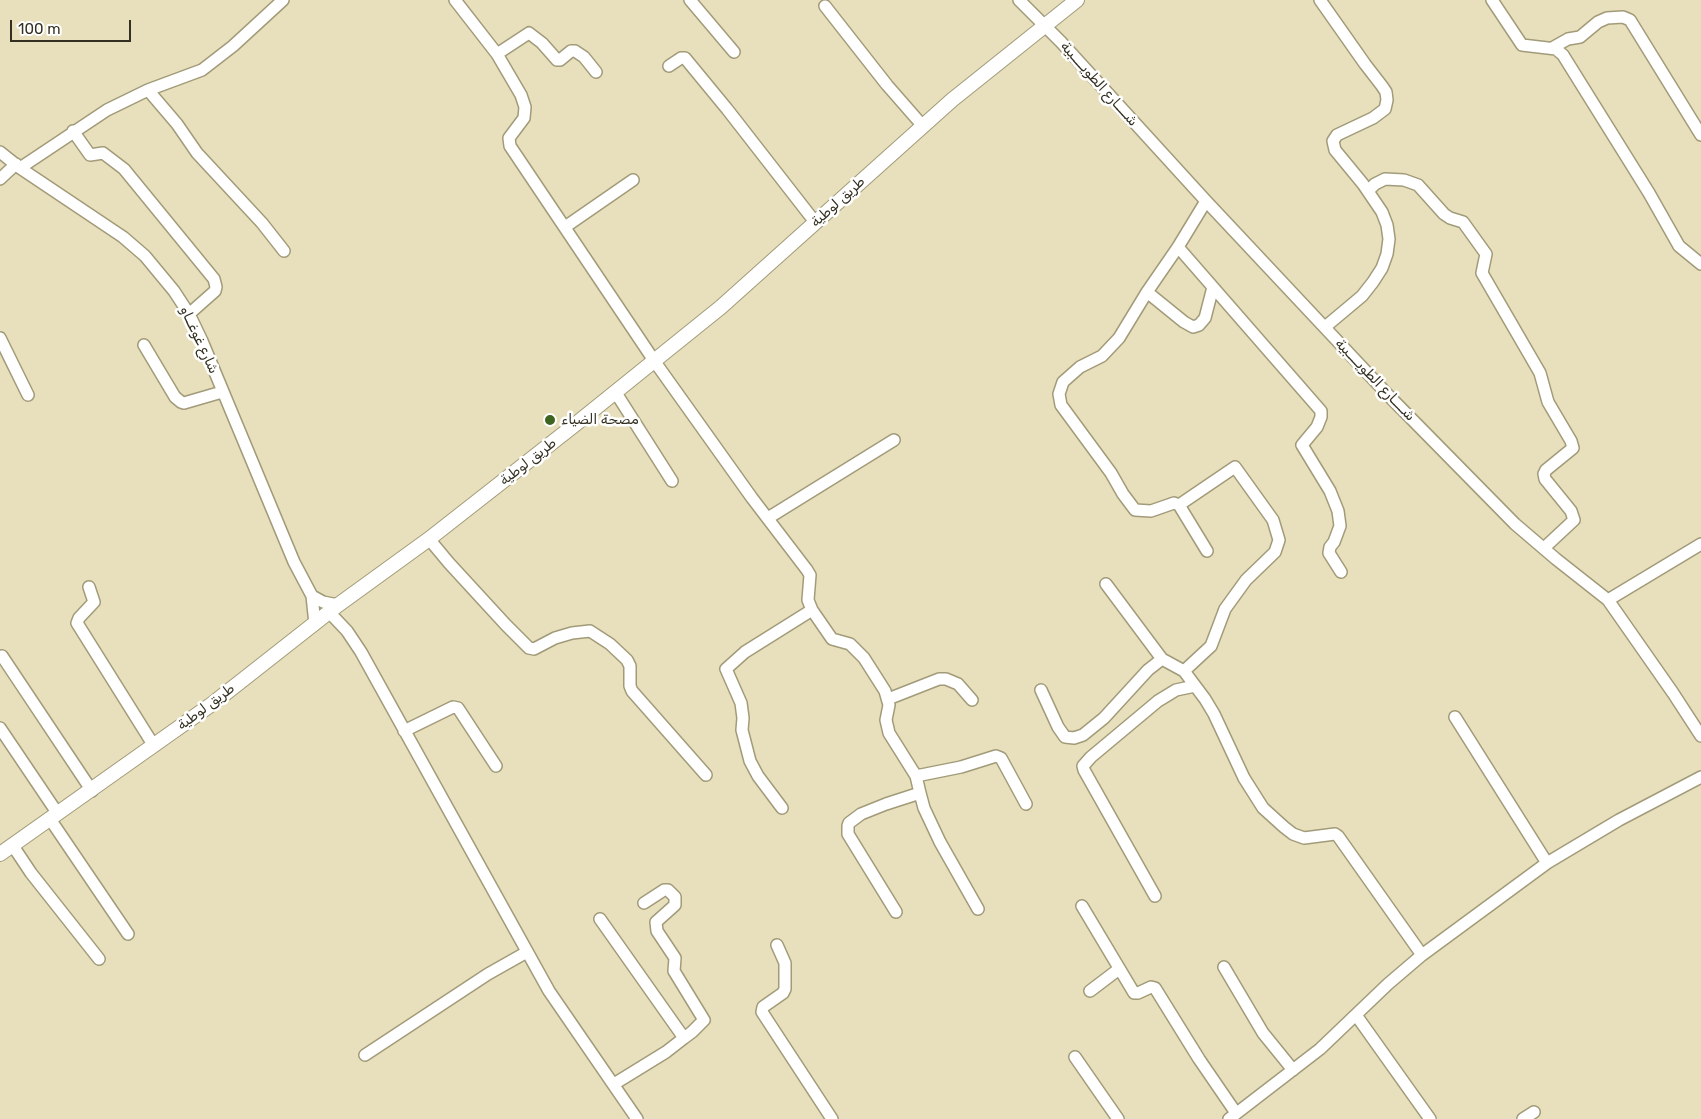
<!DOCTYPE html>
<meta charset="utf-8">
<style>
body{margin:0}
#map{position:relative;width:1701px;height:1119px;overflow:hidden;background:#e8e0bc;font-family:Rubik,sans-serif}
canvas{display:block}
.scale{position:absolute;left:10px;top:20px;width:121px;height:22px;box-sizing:border-box;border:2px solid #333022;border-top:0;padding-left:6px;font-size:15px;line-height:18px;white-space:nowrap;color:#333022;-webkit-text-stroke:4px #fff;paint-order:stroke}
</style>
<div id="map">
<canvas width="1701" height="1119"></canvas>
<div class="scale">100 m</div>
</div>
<script>
const g = document.querySelector('canvas').getContext('2d');
g.lineJoin = 'round';
function poly(rows) {
  const path = new Path2D();
  for (const r of rows) {
    path.moveTo(r[0], r[1]);
    for (let i = 2; i < r.length; i += 2) path.lineTo(r[i], r[i + 1]);
  }
  return path;
}
function stroke(path, color, width, dash) {
  g.strokeStyle = color;
  g.lineWidth = width;
  g.lineCap = dash ? 'butt' : 'round';
  g.setLineDash(dash || []);
  g.stroke(path);
}
function drawText(font, color, halo, rows, align = 'center') {
  g.font = font + ' Rubik,Cairo,sans-serif';
  g.lineWidth = 5;
  g.setLineDash([]);
  g.textBaseline = 'middle';
  g.strokeStyle = halo;
  g.fillStyle = color;
  for (const [text, x, y, turn = 0] of rows) {
    g.save();
    g.translate(x, y);
    g.rotate((+turn || 0) * Math.PI / 180);
    g.textAlign = isNaN(turn) ? turn : align;
    if (halo) g.strokeText(text, 0, 0);
    g.fillText(text, 0, 0);
    g.restore();
  }
}
const minor = poly([
 [455,0,497,54,521,95,525,107,524,118,509,138,510,146,655,362,752,498,807,570,810,575,808,600,812,610,832,639,850,644,864,658,885,691,889,705,886,720,889,733,916,776,961,767,996,756,1001,758,1026,804],
 [690,0,734,52],
 [1019,0,1061,42,1206,201,1389,396,1515,524,1556,559,1608,600,1673,693,1701,736],
 [1320,0,1365,64,1382,86,1386,92,1387,100,1385,109,1373,118,1337,135,1333,141,1335,150,1363,184,1382,212,1387,225,1389,239,1387,254,1382,268,1373,282,1362,296,1325,327],
 [1492,0,1522,45,1556,49,1563,55,1649,193,1679,246,1701,264],
 [825,6,887,85,922,125],
 [1552,48,1568,39,1580,37,1598,22,1607,18,1623,17,1630,20,1701,135],
 [497,54,529,33,542,43,557,60,560,60,571,51,575,51,584,57,596,72],
 [669,66,681,58,685,58,727,109,815,222],
 [148,90,177,124,197,153,262,223,284,251],
 [73,131,90,155,103,153,124,169,214,279,216,287,215,291,189,314],
 [0,152,20,168,123,237,145,256,174,291,189,314,202,341,294,562,312,596,315,624],
 [20,168,107,110,148,90,202,70,233,46,283,0],
 [0,179,16,164],
 [1368,191,1375,184,1385,179,1404,180,1418,185,1444,214,1450,218,1463,222,1486,254,1482,273,1540,373,1548,402,1571,441,1573,448,1546,470,1544,474,1545,479,1571,511,1574,520,1544,548],
 [1206,201,1178,247,1147,292,1119,338,1102,356,1080,367,1063,382,1059,394,1061,405,1111,473,1123,494,1135,510,1151,511,1174,503,1179,505,1207,551],
 [565,227,633,180],
 [1178,247,1321,411,1321,417,1317,427,1302,445,1330,491,1338,511,1340,526,1334,542,1330,547,1329,553,1341,572],
 [1147,292,1184,322,1193,327,1199,325,1205,318,1213,287],
 [0,338,28,395],
 [144,345,175,397,181,402,184,403,222,392],
 [616,393,672,481],
 [1179,505,1235,467,1273,520,1279,540,1275,552,1246,580,1225,609,1211,646,1184,671],
 [768,518,894,440],
 [429,539,449,563,506,625,529,648,534,649,555,638,572,633,590,631,610,644,627,660,630,666,630,686,632,691,706,775],
 [1106,584,1162,659,1184,671,1205,699,1214,714,1244,778,1263,808,1284,827,1293,834,1304,838,1335,834,1338,836,1422,955],
 [89,587,94,602,79,618,77,623,154,746],
 [312,596,323,602,338,605],
 [1608,600,1701,544],
 [329,612,347,631,361,652,549,991,637,1119],
 [2,656,92,791],
 [1041,690,1058,727,1065,737,1074,738,1083,735,1104,718,1148,670,1162,659],
 [888,699,939,679,946,679,958,684,972,700],
 [1455,717,1547,863],
 [0,728,58,814],
 [404,731,453,707,458,708,496,766],
 [920,793,924,808,940,842,978,909],
 [782,808,758,776,750,761,742,730,743,718,741,703,726,669,745,652,812,610],
 [50,819,128,934],
 [13,846,31,873,99,959],
 [1155,896,1084,770,1083,766,1091,757,1158,701,1176,690,1195,686],
 [644,903,664,890,668,890,675,897,675,905,656,922,657,931,675,958,674,971,704,1020,692,1032,684,1038],
 [1082,906,1134,993,1138,993,1151,987,1155,988,1199,1059,1236,1113],
 [896,912,848,834,848,826,849,823,861,814,886,804,920,793,916,776],
 [600,919,684,1038,666,1052,614,1084],
 [777,945,785,963,785,989,783,993,763,1007,762,1012,832,1119],
 [1224,967,1263,1033,1293,1070],
 [1090,991,1119,969],
 [1356,1015,1430,1119],
 [365,1055,488,974,527,952],
 [1075,1057,1118,1119],
 [1229,1119,1320,1049,1388,984,1422,955,1547,863,1619,820,1701,777],
 [1523,1119,1534,1112]
]);
const major = poly([
 [0,854,212,704,338,605,429,539,572,427,721,307,952,100,1077,0]
]);
stroke(minor, '#a29b79', 14);
stroke(major, '#a29b79', 16);
stroke(minor, '#fff', 11);
stroke(major, '#fff', 14);
for (const [x, y, r, color] of [
 [550,420,6,"#3d6520"]
]) {
  const dot = new Path2D();
  dot.arc(x, y, r, 0, 2 * Math.PI);
  g.fillStyle = color;
  g.fill(dot);
  stroke(dot, '#fff', 2);
}
drawText('14px', '#333022', '#fff', [
 ["شــــارع الطويــــبية",1099,84,48],
 ["طريق لوطية",838,202,-42],
 ["شارع غوغــاو",199,340,65],
 ["شــــارع الطويــــبية",1375,380,46],
 ["طريق لوطية",528,462,-38],
 ["طريق لوطية",206,707,-37]
]);
drawText('14px', '#333022', '#fff', [
 ["مصحة الضياء",561,420]
], 'left');
</script>
